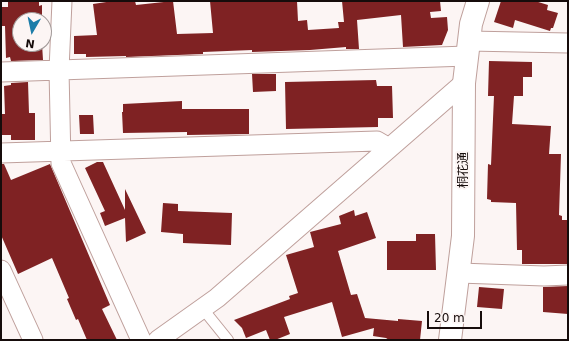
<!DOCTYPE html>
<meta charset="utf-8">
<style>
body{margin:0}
#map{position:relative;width:569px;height:341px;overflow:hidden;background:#fcf5f4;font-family:"DejaVu Sans",sans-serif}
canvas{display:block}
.frame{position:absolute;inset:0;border:2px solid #160c0b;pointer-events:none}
.north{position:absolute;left:12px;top:12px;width:40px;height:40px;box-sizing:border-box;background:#fcf5f4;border:1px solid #a09897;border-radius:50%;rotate:189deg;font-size:11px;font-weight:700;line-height:16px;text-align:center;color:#160c0b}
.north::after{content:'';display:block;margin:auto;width:14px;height:18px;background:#1d7da9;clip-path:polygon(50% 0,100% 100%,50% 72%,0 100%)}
.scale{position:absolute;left:427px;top:311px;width:55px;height:18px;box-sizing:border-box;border:2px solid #160c0b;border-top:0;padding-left:5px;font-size:12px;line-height:14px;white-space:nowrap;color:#160c0b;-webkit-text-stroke:3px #fcf5f4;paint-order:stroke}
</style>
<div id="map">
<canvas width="569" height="341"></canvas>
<div class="frame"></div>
<div class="north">N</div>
<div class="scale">20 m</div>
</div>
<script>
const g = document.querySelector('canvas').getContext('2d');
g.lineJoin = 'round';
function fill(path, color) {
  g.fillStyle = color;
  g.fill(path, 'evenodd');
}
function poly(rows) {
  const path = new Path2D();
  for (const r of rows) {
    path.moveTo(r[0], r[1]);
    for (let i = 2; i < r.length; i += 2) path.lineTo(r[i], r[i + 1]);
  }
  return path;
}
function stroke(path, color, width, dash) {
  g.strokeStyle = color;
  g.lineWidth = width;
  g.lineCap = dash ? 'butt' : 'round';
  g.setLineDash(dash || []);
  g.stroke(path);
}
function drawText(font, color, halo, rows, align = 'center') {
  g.font = font + ' "DejaVu Sans","Noto Sans JP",sans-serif';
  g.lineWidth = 4;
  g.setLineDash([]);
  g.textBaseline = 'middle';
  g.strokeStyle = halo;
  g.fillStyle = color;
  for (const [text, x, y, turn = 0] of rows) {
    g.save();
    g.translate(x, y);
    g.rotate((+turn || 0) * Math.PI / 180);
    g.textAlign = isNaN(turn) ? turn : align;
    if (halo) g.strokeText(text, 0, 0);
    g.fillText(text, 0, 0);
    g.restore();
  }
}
fill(poly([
 [8,1,39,1,39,6,42,5,42,20,20,20,20,44,42,44,43,60,11,61,10,57,6,58,5,26,1,26,1,7,8,7],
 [113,1,135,1,136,5,173,1,177,34,213,33,210,1,297,1,298,21,307,20,308,30,339,28,338,22,344,22,342,1,440,1,441,11,430,12,431,18,447,17,448,30,442,45,403,47,401,15,357,20,359,49,346,49,346,47,310,50,252,52,252,50,203,52,203,54,126,57,126,56,86,57,86,54,74,54,74,36,97,35,93,4],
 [501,1,535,1,548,5,547,10,558,13,553,28,551,28,550,31,515,20,513,28,494,22],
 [489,61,532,62,532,77,523,77,523,96,514,96,512,124,551,126,549,154,561,154,559,215,562,216,562,220,568,220,568,264,522,264,522,250,517,250,516,203,491,202,491,200,487,199,488,164,491,165,494,96,488,96],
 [252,74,276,74,276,91,253,92],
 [376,80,377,86,392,86,393,118,378,118,378,127,286,129,285,82],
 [28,82,29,113,35,113,35,140,11,140,11,135,1,135,1,114,5,114,4,86,11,85,11,83],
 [182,101,182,109,249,109,249,134,187,135,187,132,123,133,122,112,123,112,123,104],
 [79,115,93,115,94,134,80,134],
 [97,162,103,162,125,210,125,189,146,233,126,242,125,218,105,226,100,213,105,211,85,168],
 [1,164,4,164,11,180,50,164,110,305,102,309,117,340,87,340,78,319,76,320,67,299,69,298,52,258,18,274,1,235],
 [163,203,178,204,178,211,232,213,231,245,183,243,183,234,161,232],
 [354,210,355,216,367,212,376,238,338,251,351,295,357,294,365,318,398,321,398,319,422,321,420,340,389,340,386,338,373,336,374,328,342,337,332,302,284,317,290,334,275,340,270,340,266,330,246,338,242,328,234,320,290,299,289,296,298,293,286,255,314,247,310,232,341,224,339,216],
 [416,234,435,234,436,270,387,270,387,241,416,241],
 [568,286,568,314,543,312,543,287],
 [479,287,504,289,502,309,477,307]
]), '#7f2223');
const service = poly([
 [203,309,228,340]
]);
const minor = poly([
 [62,1,59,70,61,163,141,340],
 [469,41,568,43],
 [1,72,467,56],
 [1,153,377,141,389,148],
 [1,270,33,340],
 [459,273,544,276,568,275],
 [158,340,217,298,464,83]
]);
const tertiary = poly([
 [450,340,463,236,464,83,471,24,478,1]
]);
stroke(service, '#bfa09c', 12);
stroke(minor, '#bfa09c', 21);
stroke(tertiary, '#bfa09c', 24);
stroke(service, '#fff', 10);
stroke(minor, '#fff', 19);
stroke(tertiary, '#fff', 22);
drawText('12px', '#160c0b', '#fcf5f4', [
 ["桐花通",464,170,-90]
]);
</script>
